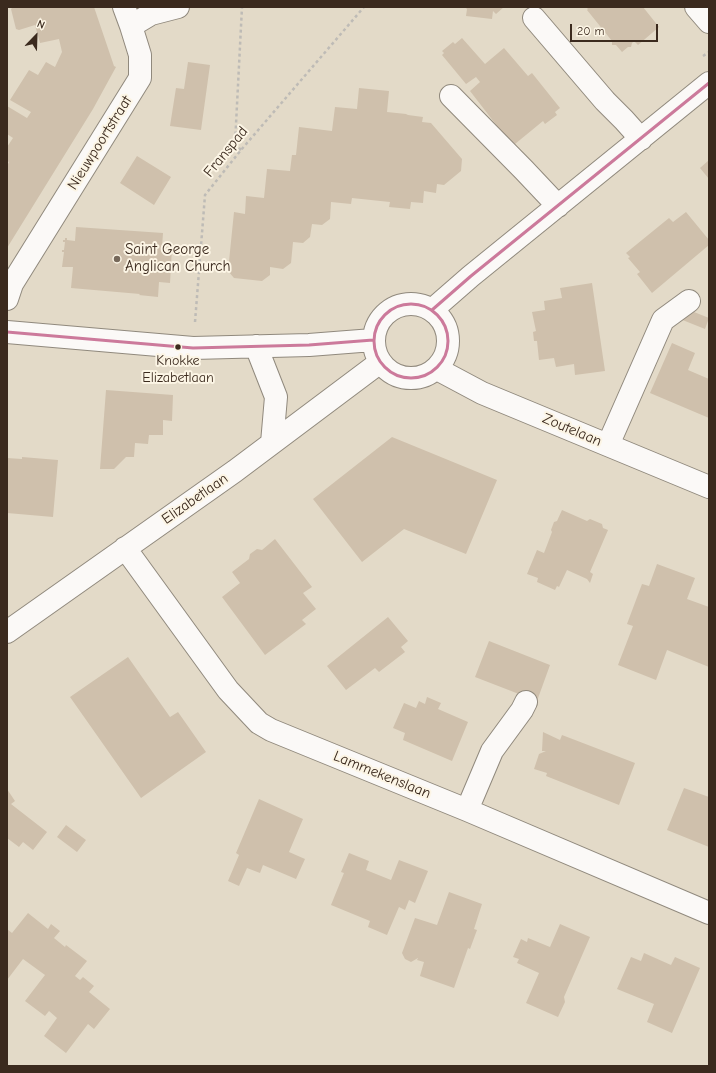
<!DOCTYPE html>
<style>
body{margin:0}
#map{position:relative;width:716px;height:1073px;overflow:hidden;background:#e3dac8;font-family:"Comic Neue",sans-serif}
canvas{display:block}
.frame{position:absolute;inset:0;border:8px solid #3b2a1e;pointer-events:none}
.north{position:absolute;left:16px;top:16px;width:40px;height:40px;-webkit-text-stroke:3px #fcf5e5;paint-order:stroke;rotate:23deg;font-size:11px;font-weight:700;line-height:16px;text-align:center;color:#3b2a1e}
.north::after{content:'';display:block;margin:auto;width:14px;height:18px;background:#3b2a1e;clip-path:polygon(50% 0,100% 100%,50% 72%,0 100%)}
.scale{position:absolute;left:570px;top:24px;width:88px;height:18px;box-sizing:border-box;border:2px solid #3b2a1e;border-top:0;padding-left:5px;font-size:12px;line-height:14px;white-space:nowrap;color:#3b2a1e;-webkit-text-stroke:3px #fcf5e5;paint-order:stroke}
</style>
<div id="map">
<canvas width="716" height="1073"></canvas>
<div class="frame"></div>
<div class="north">N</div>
<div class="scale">20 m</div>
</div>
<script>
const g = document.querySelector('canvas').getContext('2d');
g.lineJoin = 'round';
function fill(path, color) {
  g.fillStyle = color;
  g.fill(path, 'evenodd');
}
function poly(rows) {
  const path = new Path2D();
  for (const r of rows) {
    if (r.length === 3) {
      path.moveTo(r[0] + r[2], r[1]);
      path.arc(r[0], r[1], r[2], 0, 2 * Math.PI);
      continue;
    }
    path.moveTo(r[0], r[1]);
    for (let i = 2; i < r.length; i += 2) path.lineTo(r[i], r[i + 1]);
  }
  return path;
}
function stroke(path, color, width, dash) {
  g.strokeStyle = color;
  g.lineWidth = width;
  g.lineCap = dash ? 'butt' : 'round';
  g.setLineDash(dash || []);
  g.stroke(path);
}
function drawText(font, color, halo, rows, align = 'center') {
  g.font = font + ' "Comic Neue",sans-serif';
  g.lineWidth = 4;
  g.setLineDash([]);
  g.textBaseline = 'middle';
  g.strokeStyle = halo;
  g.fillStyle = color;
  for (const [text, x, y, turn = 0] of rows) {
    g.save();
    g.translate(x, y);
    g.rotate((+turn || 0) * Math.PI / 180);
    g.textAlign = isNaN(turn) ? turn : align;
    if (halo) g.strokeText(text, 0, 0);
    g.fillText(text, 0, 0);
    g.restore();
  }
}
fill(poly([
 [12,7,94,7,114,66,116,67,93,109,7,248,7,166,9,162,7,161,7,147,13,138,7,134,7,106,27,118,31,112,10,100,29,70,38,75,46,62,55,67,62,52,59,39,40,43,35,25,19,30,16,29,11,9,12,8],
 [465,7,504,7,496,14,493,11,492,19,466,16,467,9],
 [586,7,643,7,659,27,638,45,634,41,632,43,631,47,628,47,622,52,616,45,612,45,612,41,587,10,588,9],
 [462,38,485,64,504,48,528,76,532,73,560,108,555,112,557,115,545,124,543,121,515,144,513,142,511,144,470,91,480,82,476,77,466,84,442,55,444,53,442,51,453,42,455,44],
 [188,62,210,65,201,130,170,126,176,88,184,89],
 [359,88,389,91,387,112,406,114,408,115,423,117,422,122,431,123,462,159,461,171,444,185,437,184,436,193,424,191,423,203,411,202,410,209,389,207,390,202,352,198,351,204,331,202,330,219,322,225,312,224,310,237,303,243,293,242,291,263,283,269,270,267,270,275,262,281,234,278,228,271,234,212,245,214,246,196,264,198,267,169,290,171,292,155,296,155,299,127,332,131,335,107,357,109],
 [137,156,171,177,154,205,120,183],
 [709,160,709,179,700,168],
 [686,212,709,240,709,245,652,293,637,274,640,272,628,258,630,257,626,253,669,218,673,222],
 [76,227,163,233,162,247,172,248,170,283,159,282,158,297,139,295,140,294,71,288,73,267,62,267,64,252,62,252,62,250,64,250,65,242,63,242,63,240,65,240,65,238,67,238,67,240,75,241],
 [592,283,605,371,575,375,574,364,556,367,554,358,539,360,537,341,534,341,533,332,536,331,532,312,545,310,544,301,562,298,560,288],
 [684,308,709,318,705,329,680,319],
 [672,343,695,353,688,370,709,379,709,418,650,393],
 [106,390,173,395,172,421,163,420,163,435,149,435,148,444,135,443,134,457,126,457,114,469,100,469],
 [392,437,497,480,466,554,404,529,362,562,313,499],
 [22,457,58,460,53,517,7,513,7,458,22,459],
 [562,510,587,521,590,519,602,524,603,528,608,530,590,572,593,574,590,583,587,579,567,570,559,587,557,586,555,590,537,582,538,578,527,574,537,550,544,553,552,532,551,530,554,522,557,521],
 [275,539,312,587,303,593,316,609,302,620,306,624,265,655,222,597,240,583,232,572,249,559,250,554,257,549,262,550],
 [657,564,695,578,687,599,709,607,709,667,667,650,656,680,618,665,633,626,627,624,642,584,649,586],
 [388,617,408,641,401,647,405,652,379,672,375,668,346,690,327,666],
 [489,641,550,665,537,701,475,677],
 [128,657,170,717,178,712,206,752,141,798,70,697],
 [427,697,441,703,438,709,468,722,452,761,403,740,405,733,393,728,404,703,416,708,419,701,425,704],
 [543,732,560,740,562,735,635,763,619,805,546,776,547,773,534,769,539,754,546,751,542,751],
 [684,788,709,797,709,847,667,830],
 [7,789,15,801,11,804,47,832,33,850,23,842,19,847,7,838],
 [259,799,303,819,289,852,305,859,296,879,263,865,260,873,247,868,239,886,228,881,239,855,236,853],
 [66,825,86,840,77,852,57,837],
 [349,853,369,861,366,870,391,880,399,860,428,871,415,903,409,900,405,910,399,907,387,935,368,927,370,921,331,905,344,873,341,872],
 [449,892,482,904,474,929,477,930,470,949,468,948,454,988,420,976,424,962,417,960,418,958,411,962,405,959,402,953,415,918,437,925],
 [28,913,48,929,51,924,60,931,54,938,65,947,66,945,87,961,75,976,80,980,83,977,94,986,89,992,110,1009,94,1029,88,1024,66,1053,44,1036,57,1018,49,1011,45,1016,25,1001,45,975,23,959,7,980,7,929,12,933],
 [560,924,590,937,564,997,565,1002,558,1017,526,1003,539,973,517,963,519,959,513,957,521,939,527,942,528,938,550,947],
 [644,953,671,965,675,957,700,968,672,1033,647,1022,654,1004,617,989,631,957,641,961]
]), '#cfc0ac');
const minor = poly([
 [124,7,131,26],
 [696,7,709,22],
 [534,18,605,101,624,120,641,139],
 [451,96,524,170,558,206],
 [7,299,12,284,140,78,140,55,131,26,151,14,178,7],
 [411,341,37],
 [432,310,471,276,709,83],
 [7,332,193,348,309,345,373,340],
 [256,346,276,397,272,443],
 [437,369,482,393,709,487],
 [608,445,663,320,689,301],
 [125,548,228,690,259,723,271,730,467,810,709,913],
 [7,632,235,471,379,363],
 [467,810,492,751,522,710,526,702]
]);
stroke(minor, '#90897d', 24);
stroke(poly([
 [703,56,709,52],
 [241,150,235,144,242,7],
 [195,322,205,195,241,150,364,7]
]), '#bebbb6', 2.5, [3, 3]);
stroke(minor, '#fbf9f7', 22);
stroke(poly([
 [411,341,37],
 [432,310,471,276,709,83],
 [7,332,193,348,309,345,373,340]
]), '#cc7a9b', 3);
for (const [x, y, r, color] of [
 [117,259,4,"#76685a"],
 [178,347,3.5,"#3b2a1e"]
]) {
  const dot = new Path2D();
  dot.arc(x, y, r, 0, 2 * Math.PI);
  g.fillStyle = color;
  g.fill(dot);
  stroke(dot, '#fcf5e5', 1.5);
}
drawText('14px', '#3b2a1e', '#fcf5e5', [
 ["Knokke",178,361],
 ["Elizabetlaan",178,378]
]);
drawText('15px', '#3b2a1e', '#fcf5e5', [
 ["Nieuwpoortstraat",100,143,-58],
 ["Franspad",226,152,-51],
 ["Zoutelaan",572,430,23],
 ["Elizabetlaan",195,499,-35],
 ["Lammekenslaan",382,775,22]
]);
drawText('15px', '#3b2a1e', '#fcf5e5', [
 ["Saint George",125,250],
 ["Anglican Church",125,267]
], 'left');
</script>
